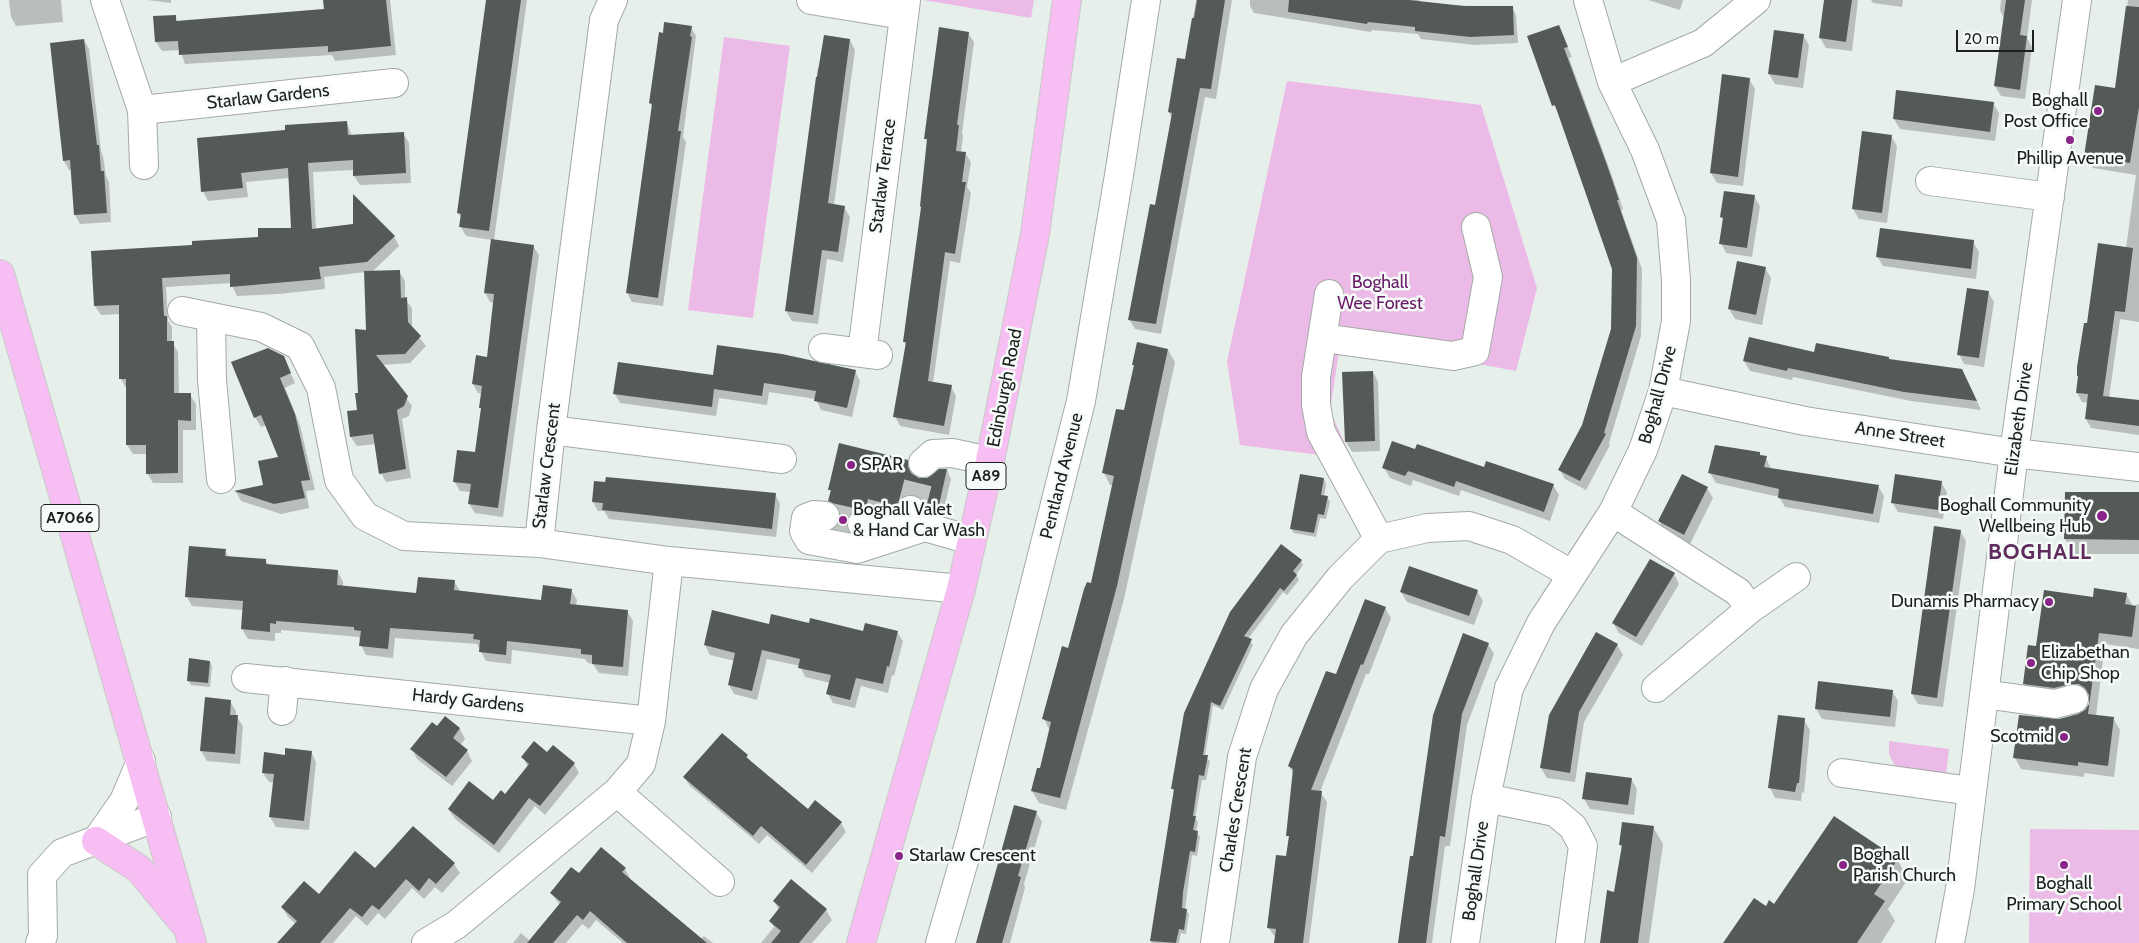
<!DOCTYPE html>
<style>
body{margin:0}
#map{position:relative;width:2139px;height:943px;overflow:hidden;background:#e7efea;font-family:Cabin,sans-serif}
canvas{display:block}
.scale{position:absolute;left:1956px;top:30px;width:78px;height:22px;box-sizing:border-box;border:2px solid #1d1f1e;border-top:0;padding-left:6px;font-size:15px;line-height:18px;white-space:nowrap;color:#1d1f1e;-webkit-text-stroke:4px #f5fcf8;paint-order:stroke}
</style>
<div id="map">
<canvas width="2139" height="943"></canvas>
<div class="scale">20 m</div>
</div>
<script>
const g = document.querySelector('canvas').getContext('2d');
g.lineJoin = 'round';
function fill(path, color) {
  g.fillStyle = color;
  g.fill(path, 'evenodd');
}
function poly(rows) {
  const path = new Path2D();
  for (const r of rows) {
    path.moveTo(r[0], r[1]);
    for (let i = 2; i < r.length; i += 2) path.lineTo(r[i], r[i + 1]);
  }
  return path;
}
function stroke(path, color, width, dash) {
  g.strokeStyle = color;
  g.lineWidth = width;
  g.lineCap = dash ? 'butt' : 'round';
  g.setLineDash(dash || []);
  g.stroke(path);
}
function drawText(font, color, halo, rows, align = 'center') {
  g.font = font + ' Cabin,sans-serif';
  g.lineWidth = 5;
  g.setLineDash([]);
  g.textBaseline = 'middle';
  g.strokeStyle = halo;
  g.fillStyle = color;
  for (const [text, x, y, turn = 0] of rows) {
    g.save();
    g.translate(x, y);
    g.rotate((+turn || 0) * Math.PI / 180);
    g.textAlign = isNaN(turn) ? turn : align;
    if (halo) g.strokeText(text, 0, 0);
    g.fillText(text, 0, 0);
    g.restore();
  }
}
fill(poly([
 [923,0,1034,0,1031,18],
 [724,37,790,46,753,318,688,310],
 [1287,81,1481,105,1537,288,1516,371,1341,338,1330,411,1352,459,1240,445,1227,362],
 [1889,741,1949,749,1946,775,1905,772,1894,764,1889,754],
 [2030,829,2139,830,2139,943,2029,943]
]), '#ecbae7');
fill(poly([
 [9,0,61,0,63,22,16,26,11,17],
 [147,0,171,0,171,3],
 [325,0,390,0,396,55,335,61,332,55,185,64,180,50,162,51,156,42,175,16,178,22,326,10],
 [487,0,527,0,494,240,533,246,539,255,503,517,475,513,469,504,471,492,460,491,454,481,476,453,482,410,480,407,482,394,478,393,473,384,488,358,494,303,490,302,485,293,492,240,466,236,461,227,462,219,458,213],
 [1196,0,1232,0,1216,99,1205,97,1161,334,1135,329,1129,319,1156,207,1172,118,1169,112,1186,61],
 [1250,0,1419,0,1420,3,1441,5,1512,7,1516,15,1518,43,1475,45,1421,39,1418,34,1372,30,1371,32,1254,13,1250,6],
 [1648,0,1683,0,1680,10],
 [1825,0,1858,0,1852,51,1826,48,1820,38],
 [1871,0,1903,0,1902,7,1873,3],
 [2001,0,2032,0,2027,38,2032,47,2025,99,2001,96,1995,86,2004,19,2000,10],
 [2128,0,2139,0,2139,322,2120,319,2109,398,2139,402,2139,435,2091,428,2086,419,2088,403,2082,402,2077,393,2079,379,2078,376,2088,325,2126,248,2136,175,2093,168,2085,156,2116,89],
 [1558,26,1572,57,1569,58,1612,176,1623,209,1621,210,1642,269,1641,336,1609,443,1610,445,1586,490,1565,479,1560,470,1583,425,1612,329,1613,269,1559,115,1554,105],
 [691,27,696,36,683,137,686,142,663,306,632,302,627,293,653,108,650,103,664,34],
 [968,33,974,42,962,133,963,136,961,153,965,153,971,162,967,187,971,193,960,263,950,261,933,383,951,387,956,396,949,435,900,426,895,416,907,347,904,342,922,208,928,143,926,139],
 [1803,35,1809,45,1803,88,1775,84,1769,74],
 [84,40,89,49,101,151,103,156,106,176,109,182,111,222,80,224,75,215,72,170,69,170,64,161,52,44],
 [850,40,855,50,834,205,844,207,850,217,843,262,827,259,818,324,792,321,786,311,818,67,820,68],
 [1749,79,1755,89,1743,186,1717,183,1711,173],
 [1993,103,1999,113,1995,141,1900,129,1894,119],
 [347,123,352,136,403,133,409,143,411,183,360,185,354,176,354,170,313,172,316,230,394,236,399,246,372,272,399,271,405,281,405,299,412,308,412,328,426,346,410,363,382,365,412,406,409,416,402,419,411,478,386,482,381,473,376,444,357,446,351,437,358,411,367,331,366,272,324,277,325,289,279,294,237,296,231,283,166,287,168,321,172,327,172,342,178,352,179,395,190,395,196,404,196,430,183,430,183,483,153,483,147,473,147,454,133,454,127,445,126,388,121,379,120,314,101,315,95,306,194,247,259,238,292,229,289,178,246,182,248,197,208,201,203,191,287,131],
 [1891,136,1897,146,1887,223,1859,219,1853,209],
 [1754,196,1760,206,1752,257,1726,253,1721,243,1724,221,1722,217],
 [1973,242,1979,252,1976,279,1883,266,1877,256],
 [1765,268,1771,278,1762,325,1735,319,1729,309],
 [1988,292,1994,302,1984,367,1964,364,1959,354],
 [1168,350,1175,362,1124,599,1066,810,1039,803,1032,791,1041,770,1050,731,1044,719,1091,585,1113,486,1110,485,1104,473,1125,412,1135,368,1133,365],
 [1815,353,1890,360,1967,380,1981,410,1911,401,1793,377,1792,380,1750,371,1744,361],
 [283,357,295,383,285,388,300,425,315,490,306,491,309,508,281,514,241,501,236,492,264,486,280,458,267,425,261,427,255,417],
 [855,371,860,381,852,417,821,410,816,399,769,392,767,405,719,398,716,416,620,403,615,394,714,376],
 [1373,372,1378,382,1380,451,1352,452,1346,442],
 [1416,450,1553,485,1559,495,1550,521,1461,490,1459,496,1413,480,1411,486,1390,478,1384,468],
 [1760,454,1761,456,1766,458,1771,469,1878,486,1884,496,1879,523,1785,507,1779,497,1716,483,1710,473],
 [907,461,912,469,912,475,918,479,927,479,940,471,947,470,951,479,941,521,933,517,927,507,922,503,896,513,873,507,871,516,851,531,843,529,843,532,851,535,840,537,835,529,839,525,842,517,841,512,835,509,830,501,832,494,829,489],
 [1324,479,1326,484,1324,497,1327,497,1330,502,1326,519,1320,518,1316,537,1294,533,1291,528],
 [1941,482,1947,492,1943,519,1898,512,1892,502],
 [607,484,775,494,780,504,776,537,609,519,604,511,598,511,593,502],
 [1707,488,1713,498,1690,544,1665,531,1659,521],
 [2139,493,2139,554,2074,554,2065,539],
 [1935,528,1960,531,1966,541,1943,707,1918,704,1912,694],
 [225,550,229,558,266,561,269,566,338,572,343,582,343,587,418,594,454,581,460,591,542,601,571,590,577,600,576,606,627,611,633,621,628,676,599,673,593,664,588,663,585,659,512,650,511,664,486,661,477,644,395,638,393,658,366,655,361,645,359,637,281,630,281,633,275,633,275,641,248,639,242,629,243,610,192,606,187,597],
 [1301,561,1303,565,1296,575,1299,580,1287,595,1283,592,1248,639,1253,645,1223,710,1213,705,1205,756,1210,761,1206,780,1202,780,1195,818,1198,822,1196,832,1200,837,1197,856,1192,855,1185,910,1189,914,1186,934,1181,933,1179,943,1151,943,1175,793,1172,788,1231,613],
 [1674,574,1679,584,1642,646,1619,633,1613,623],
 [1477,591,1483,601,1474,625,1407,602,1401,592],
 [2126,594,2133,606,2139,604,2139,649,2105,644,2096,716,2113,718,2120,730,2114,777,2084,773,2084,777,2021,769,2015,758,2059,720,2079,715,2086,711,2090,703,2090,698,2086,695,2031,695,2024,683,2037,648,2094,598],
 [1385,608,1391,618,1369,674,1366,674,1320,792,1327,802,1309,943,1274,943,1275,937,1268,927,1287,858,1290,839,1288,835,1294,775,1289,766,1336,676],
 [810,624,864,632,897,632,903,641,894,676,892,675,888,693,861,686,855,708,833,703,828,694,830,683,805,677,800,666,767,659,757,700,734,694,729,685,735,661,710,655,705,645,770,625],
 [1488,644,1494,654,1467,725,1450,846,1445,846,1432,943,1399,943,1415,857,1434,715],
 [1617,645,1623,655,1584,722,1575,782,1547,778,1541,768],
 [210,662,212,666,210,687,191,685,188,680],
 [1892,691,1898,701,1895,727,1822,719,1816,709],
 [230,701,236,711,236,716,243,726,240,764,207,761,201,751],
 [446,718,460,729,465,739,460,746,467,751,472,761,452,786,417,759,412,749,437,728],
 [1804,720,1810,730,1804,793,1802,792,1801,801,1775,798,1770,788],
 [311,752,316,762,309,830,276,827,270,817,274,783,269,782,263,773,286,756],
 [547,753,574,764,579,773,545,815,535,806,499,853,455,819,449,810,493,802,505,795,528,767,523,757],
 [747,756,751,762,808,811,841,823,846,832,812,873,767,835,759,844,690,786,684,777],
 [1631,779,1637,789,1634,815,1590,809,1584,799],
 [1036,812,1042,822,1024,884,1025,888,1010,943,977,943],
 [1653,827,1663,844,1649,943,1601,943,1615,893,1622,849,1620,845],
 [1897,859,1908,879,1888,909,1895,921,1881,943,1725,943,1766,907],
 [454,864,460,873,442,893,435,887,424,899,412,888,385,919,378,913,367,926,356,916,333,943,279,943,296,924,288,917,282,907,320,896,375,870],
 [625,869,630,878,629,879,701,939,704,936,713,943,623,943,596,920,589,929,582,924,566,943,513,943,521,933,530,941,560,905,551,893,579,875],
 [791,881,826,910,832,920,812,943,761,943,774,927,770,921,779,910,774,901]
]), '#0003');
fill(poly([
 [323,0,386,0,391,46,328,52,328,46,179,55,178,41,155,42,153,16,176,15,176,21,324,9],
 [486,0,521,0,489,231,459,227,461,214,457,213],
 [1197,0,1225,0,1211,89,1200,88,1156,324,1128,320,1150,204,1155,205,1172,113,1168,112,1177,58,1185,59,1192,18,1194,18],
 [1289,0,1409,0,1464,6,1513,6,1514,35,1470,37,1415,31,1415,27,1368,22,1367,24,1288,12],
 [1824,0,1852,0,1846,42,1819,38],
 [2006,0,2025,0,2020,35,2027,36,2020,90,1994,86],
 [2126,6,2139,7,2139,107,2130,163,2084,156,2095,85,2115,88],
 [664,22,692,26,690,36,692,37,678,131,681,131,658,298,626,293,652,104,649,103,654,68,659,32,663,33],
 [1559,25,1568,47,1564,48,1607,165,1619,200,1617,200,1637,258,1636,326,1604,433,1606,434,1580,481,1558,470,1582,425,1611,329,1612,269,1555,105,1552,106,1527,36],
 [939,27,969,32,957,125,959,125,956,151,966,152,962,182,966,182,955,254,945,252,928,381,952,385,944,426,893,417,906,342,903,342,921,207,920,206,927,139,924,139],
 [1774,30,1804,34,1798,78,1768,74],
 [824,35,850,39,828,203,845,206,838,252,822,250,813,315,785,311,816,77,817,77],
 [84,39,97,145,99,145,101,171,104,171,107,213,74,215,70,160,63,161,50,43],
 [1722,74,1750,78,1738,177,1710,173],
 [1896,90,1994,102,1990,132,1893,119],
 [347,121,348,135,404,132,406,173,353,176,353,160,308,163,312,229,353,224,353,194,395,236,367,262,319,267,321,279,230,287,230,274,162,278,164,316,167,316,167,341,174,341,174,393,191,393,191,421,178,420,178,473,146,474,146,445,126,445,126,379,119,379,119,305,94,306,91,251,192,245,192,241,258,237,258,228,291,228,288,168,241,173,243,188,201,192,197,138,285,130,285,125],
 [1862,131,1892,135,1882,213,1852,209],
 [1724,191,1755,195,1747,248,1719,244,1723,218,1720,217],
 [1880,228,1974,240,1971,269,1876,257],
 [491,239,534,245,498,508,468,504,471,484,453,482,457,450,475,452,481,408,479,408,482,386,472,384,476,355,487,357,494,294,484,293],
 [2098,243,2133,248,2125,312,2115,311,2103,396,2139,400,2139,426,2085,419,2088,394,2076,393,2078,376,2077,376,2077,367,2084,323,2087,323],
 [1737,261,1766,267,1756,315,1728,309],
 [400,270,401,298,407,297,408,322,421,336,405,354,376,355,408,396,404,406,397,410,406,469,379,474,373,434,350,437,347,411,357,410,355,393,358,393,355,329,366,330,364,271],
 [1967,288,1989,291,1979,358,1957,355],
 [1749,337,1814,352,1816,343,1889,357,1889,359,1962,369,1977,401,1904,392,1788,368,1787,371,1743,361],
 [1137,342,1168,349,1117,586,1060,798,1031,791,1037,768,1040,768,1051,722,1042,719,1062,646,1068,648,1084,589,1087,582,1091,583,1114,476,1102,473,1116,409,1124,410,1134,365,1132,365],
 [717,345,782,354,856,370,847,408,814,401,816,391,764,383,762,396,714,389,712,407,613,394,618,362,713,375],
 [268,348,284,356,291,373,280,378,295,414,310,480,301,481,305,498,274,504,234,491,263,485,258,461,278,457,261,415,254,418,231,362],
 [1373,371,1375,441,1345,442,1342,372],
 [1392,441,1415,449,1417,444,1484,467,1486,461,1554,484,1544,512,1456,481,1454,487,1408,471,1405,476,1382,468],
 [839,443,908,460,908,467,911,473,919,478,927,478,939,469,947,469,937,514,927,509,924,501,917,495,909,495,901,498,897,504,891,505,868,499,866,508,853,511,848,517,846,525,849,532,833,529,838,525,841,517,839,509,834,504,828,501,831,490,828,490],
 [1715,445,1760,452,1760,455,1767,456,1764,467,1879,485,1873,514,1778,498,1779,489,1708,473],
 [1300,474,1324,478,1321,495,1328,496,1324,515,1318,514,1314,533,1290,529],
 [1682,474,1708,487,1684,535,1658,521],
 [1895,474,1942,481,1938,510,1891,503],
 [606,477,776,493,772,529,602,510,603,503,592,502,594,481,605,482],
 [2065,492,2139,492,2139,540,2064,539],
 [1934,526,1961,530,1937,698,1911,694],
 [1281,544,1302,560,1293,571,1297,575,1284,591,1280,588,1244,636,1252,639,1220,706,1211,702,1203,755,1208,755,1204,776,1199,775,1193,816,1196,816,1193,830,1198,831,1195,852,1190,851,1183,892,1182,908,1187,909,1184,930,1179,929,1176,943,1150,941,1174,789,1171,789,1184,713,1230,612],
 [189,546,226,549,225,556,266,559,266,564,338,570,337,585,416,593,418,577,455,580,454,590,541,600,543,585,572,589,570,604,628,610,623,667,592,664,592,655,581,654,581,649,507,641,506,655,479,652,480,640,473,639,474,634,390,628,388,649,359,646,361,631,354,630,354,627,276,621,276,624,270,623,270,632,241,629,243,601,185,597],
 [1650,559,1675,573,1636,637,1612,623],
 [1409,566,1478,590,1469,616,1400,592],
 [2094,588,2127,593,2125,604,2136,606,2132,637,2099,633,2088,714,2114,717,2108,766,2078,762,2078,766,2013,758,2019,715,2059,719,2078,714,2085,710,2089,704,2089,695,2085,688,2079,684,2070,684,2054,688,2023,684,2028,645,2036,646,2044,590,2093,597],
 [1365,599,1386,607,1363,665,1361,664,1311,790,1322,791,1303,943,1274,943,1276,929,1267,928,1276,855,1286,856,1289,836,1286,836,1293,769,1288,766,1326,671,1336,674],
 [712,610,769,624,771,614,809,623,810,618,863,631,865,623,898,631,889,667,887,666,883,684,856,678,850,700,826,694,831,675,798,668,800,659,762,650,752,691,728,685,735,653,704,645],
 [1596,632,1618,644,1579,712,1570,773,1540,768,1549,715],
 [1463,633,1489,643,1462,714,1445,837,1440,836,1426,943,1398,943,1410,856,1413,856,1433,715],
 [189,658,210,661,208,683,187,681],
 [1818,681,1893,690,1890,717,1815,709],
 [205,697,231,700,230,715,238,715,235,754,200,751],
 [1778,715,1805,718,1799,783,1797,783,1795,792,1768,788],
 [445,716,460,728,453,738,468,750,446,777,410,749,432,722,437,726],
 [722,733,748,755,746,757,808,809,815,800,842,822,806,865,761,826,753,836,683,777],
 [534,741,547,752,553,745,575,763,540,806,529,798,494,845,448,809,469,781,493,800,501,790,505,794,529,764,521,757],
 [285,748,312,751,304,821,269,817,274,774,262,773,264,752,285,755],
 [1586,772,1632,778,1628,805,1582,799],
 [1014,805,1037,811,1018,876,1021,877,1002,943,976,943],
 [1834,816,1898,859,1874,894,1885,901,1857,943,1723,943,1754,898,1766,906,1769,900,1774,904],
 [1622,822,1654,826,1638,943,1600,943,1607,890,1614,892,1622,845,1619,845],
 [413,826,455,863,436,884,429,878,419,891,406,879,379,910,372,905,362,917,350,908,320,943,277,943,297,921,281,907,304,881,319,894,355,851,375,868],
 [601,847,626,868,622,872,707,943,627,943,590,911,583,920,577,915,553,943,527,943,561,902,550,893,571,867,579,873],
 [791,879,827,909,799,943,771,943,781,931,769,921,780,907,773,901]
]), '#545a56');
stroke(poly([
 [911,510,923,463],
 [825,516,862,524]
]), '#bfc5c1', 28, [28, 14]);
const minor = poly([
 [105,0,142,110,144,165],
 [613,0,604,20,551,430,539,543,669,561,961,589],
 [811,0,903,15],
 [1612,82,1703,43,1756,0],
 [142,110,394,83],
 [1930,181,2050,197],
 [1329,294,1316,377,1316,405,1321,432,1379,539],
 [182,311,261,327,300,346,321,388,339,480,365,516,404,536,539,543],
 [211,317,212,380,221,479],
 [1323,338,1453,356,1475,351,1488,277,1476,227],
 [823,348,878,355],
 [862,353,906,0],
 [1663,391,1805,421,2014,453,2139,467],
 [551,430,782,459],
 [923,463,933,454,952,453,990,461],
 [911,510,912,518,925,527,971,540],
 [1613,512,1738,592,1750,609,1656,688],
 [825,516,814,515,806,518,804,531,809,540,857,549,925,527],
 [862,524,912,518],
 [1750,609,1796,577],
 [246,678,651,721],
 [1984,694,2055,704,2074,699],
 [282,711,285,681],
 [1842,773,1971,791],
 [617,792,720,882],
 [1486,798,1555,812,1573,827,1583,846,1570,943],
 [96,841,124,801,141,761],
 [40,943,43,936,42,875,62,853,157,817],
 [426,943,456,925,617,792,641,764,651,721,669,561],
 [940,943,971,837,1081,401,1120,169,1146,0],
 [1215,943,1242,757,1264,689,1294,635,1340,578,1379,539,1427,528,1469,526,1512,540,1571,574],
 [1465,943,1486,798,1509,688,1541,623,1613,512,1643,450,1663,391,1676,321,1676,280,1671,220,1645,150,1612,82,1588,0],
 [1950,943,1960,889,2014,453,2077,0]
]);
const major = poly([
 [0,274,192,943],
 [96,841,139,869,182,921],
 [861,943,961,589,990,461,1035,234,1067,0]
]);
stroke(minor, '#a3aaa6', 30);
stroke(major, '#c9c9c9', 30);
stroke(minor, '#fff', 28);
stroke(major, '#f6bef2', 28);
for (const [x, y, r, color] of [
 [2098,111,5,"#8c2389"],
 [2070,140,5,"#8c2389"],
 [851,465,5,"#8c2389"],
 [2102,516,6,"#8c2389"],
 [843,520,5,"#8c2389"],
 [2049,602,5,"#8c2389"],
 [2031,663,5,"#8c2389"],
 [2064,737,5,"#8c2389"],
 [899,856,5,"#8c2389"],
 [1843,865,5,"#8c2389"],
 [2064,865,5,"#8c2389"]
]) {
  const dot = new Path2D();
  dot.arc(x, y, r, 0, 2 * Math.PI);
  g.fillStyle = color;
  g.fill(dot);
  stroke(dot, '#f5fcf8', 2);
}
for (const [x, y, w] of [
 [986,476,40],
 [70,518,58]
]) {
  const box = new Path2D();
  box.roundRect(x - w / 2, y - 13.5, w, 27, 4);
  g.fillStyle = '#f5fcf8';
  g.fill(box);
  stroke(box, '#1d1f1e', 1);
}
drawText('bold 16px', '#1d1f1e', null, [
 ["A89",986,476],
 ["A7066",70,518]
]);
drawText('18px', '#1d1f1e', '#f5fcf8', [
 ["Starlaw Gardens",268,97,-6],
 ["Starlaw Terrace",883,176,-83],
 ["Edinburgh Road",1005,388,-79],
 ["Boghall Drive",1658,395,-75],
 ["Elizabeth Drive",2019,419,-82],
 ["Anne Street",1900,435,9],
 ["Starlaw Crescent",547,466,-83],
 ["Pentland Avenue",1062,476,-76],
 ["Hardy Gardens",468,701,6],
 ["Charles Crescent",1236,810,-81],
 ["Boghall Drive",1476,871,-82]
]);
drawText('18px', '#1d1f1e', '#f5fcf8', [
 ["Boghall",2088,101,"right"],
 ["Post Office",2088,122,"right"],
 ["Phillip Avenue",2070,159,"center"],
 ["SPAR",861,465],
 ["Boghall Community",2091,506,"right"],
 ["Wellbeing Hub",2091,527,"right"],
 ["Boghall Valet",853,510],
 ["& Hand Car Wash",853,531],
 ["Dunamis Pharmacy",2039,602,"right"],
 ["Elizabethan",2041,653],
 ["Chip Shop",2041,674],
 ["Scotmid",2054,737,"right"],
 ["Boghall",1853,855],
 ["Parish Church",1853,876],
 ["Starlaw Crescent",909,856],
 ["Boghall",2064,884,"center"],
 ["Primary School",2064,905,"center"]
], 'left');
drawText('18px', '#6b1a69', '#f5fcf8', [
 ["Boghall",1380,283],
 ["Wee Forest",1380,304]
]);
g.letterSpacing = '1px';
drawText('bold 22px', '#5f2c5d', '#f5fcf8', [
 ["BOGHALL",2040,553]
]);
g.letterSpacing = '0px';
</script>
